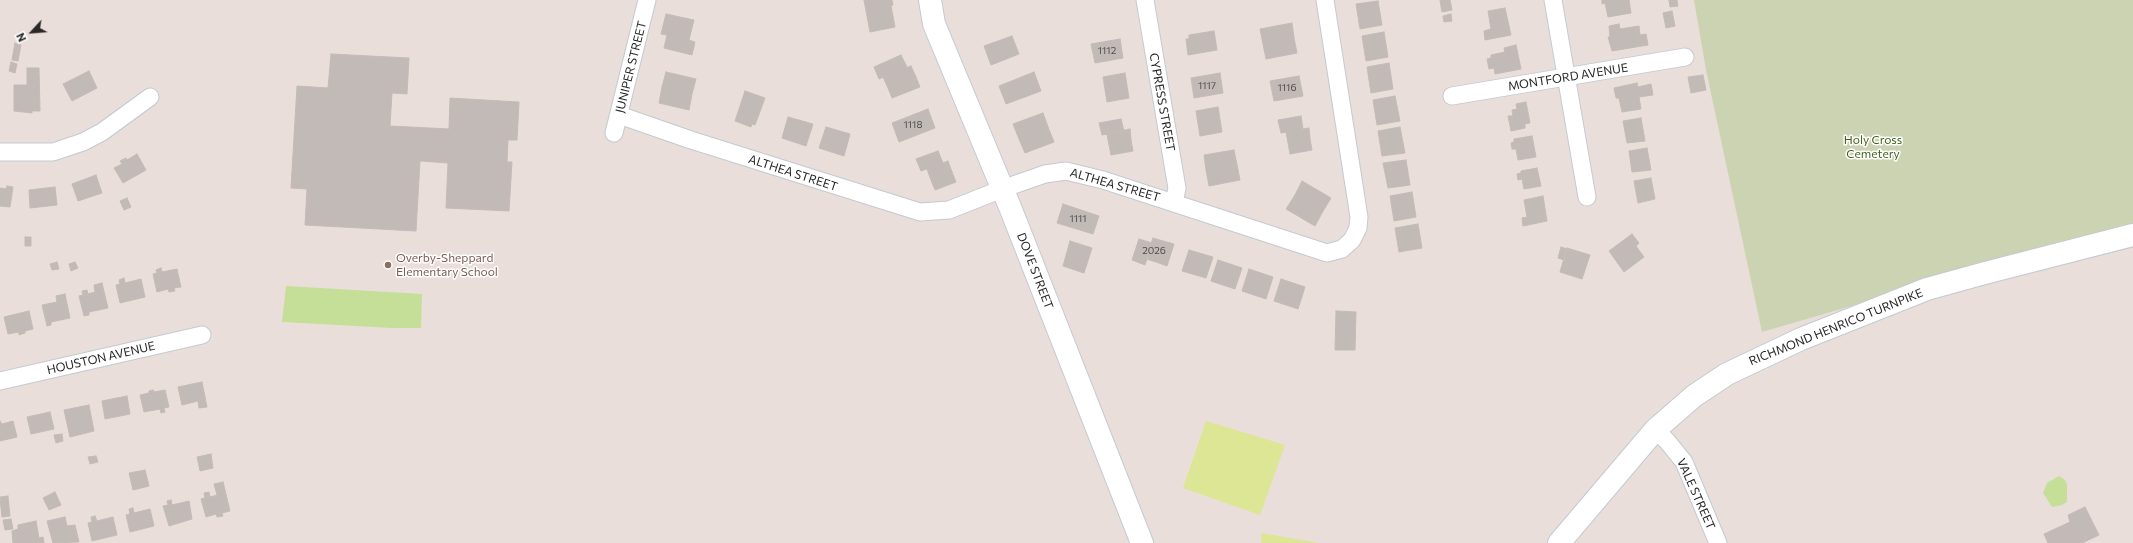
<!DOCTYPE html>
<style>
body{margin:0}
#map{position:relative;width:2133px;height:543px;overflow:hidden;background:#eadeda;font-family:Commissioner,sans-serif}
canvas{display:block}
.north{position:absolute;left:12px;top:12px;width:40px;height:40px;-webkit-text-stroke:3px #fff;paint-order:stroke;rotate:244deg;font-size:11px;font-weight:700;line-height:16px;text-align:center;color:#282828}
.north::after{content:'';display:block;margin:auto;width:14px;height:18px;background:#282828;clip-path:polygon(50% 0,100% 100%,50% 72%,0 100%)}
</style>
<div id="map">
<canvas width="2133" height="543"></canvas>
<div class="north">N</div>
</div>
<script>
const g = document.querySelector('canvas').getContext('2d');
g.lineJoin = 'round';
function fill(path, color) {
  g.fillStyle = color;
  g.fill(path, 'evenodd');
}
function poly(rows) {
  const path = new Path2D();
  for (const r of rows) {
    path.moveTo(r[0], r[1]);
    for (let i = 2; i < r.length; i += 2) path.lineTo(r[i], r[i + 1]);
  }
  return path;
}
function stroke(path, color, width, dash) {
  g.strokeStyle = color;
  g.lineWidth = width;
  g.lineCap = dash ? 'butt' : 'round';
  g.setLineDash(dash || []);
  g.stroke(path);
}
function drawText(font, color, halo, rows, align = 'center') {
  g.font = font + ' Commissioner,sans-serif';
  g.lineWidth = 3;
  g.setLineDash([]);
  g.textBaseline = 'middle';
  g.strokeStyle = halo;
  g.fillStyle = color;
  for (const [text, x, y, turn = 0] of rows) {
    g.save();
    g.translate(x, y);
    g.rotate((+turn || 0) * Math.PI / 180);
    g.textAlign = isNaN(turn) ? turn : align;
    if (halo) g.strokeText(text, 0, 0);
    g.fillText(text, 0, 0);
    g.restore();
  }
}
fill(poly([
 [286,286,422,294,421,328,392,328,282,322],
 [2059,476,2064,479,2067,484,2067,502,2062,505,2052,507,2043,493,2047,483]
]), '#c5df98');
fill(poly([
 [1694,0,2133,0,2133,224,1762,332,1706,70]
]), '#ccd3b2');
fill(poly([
 [1206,421,1285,445,1260,515,1183,488],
 [1262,533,1319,543,1261,543]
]), '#dce694');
const building = poly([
 [864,0,892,0,893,5,891,6,895,27,870,32,864,0],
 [1440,0,1450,0,1452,10,1442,12,1440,0],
 [1602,0,1629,0,1631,13,1608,17,1605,3,1602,4,1602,0],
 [1669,0,1677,0,1678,6,1670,7,1669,0],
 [1378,1,1382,25,1360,29,1356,4,1378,1],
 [1505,8,1511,35,1485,40,1484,31,1491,29,1488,11,1505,8],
 [1672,11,1675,26,1666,28,1663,13,1672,11],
 [666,14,694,20,689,40,695,42,692,55,664,48,667,35,661,34,666,14],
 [1451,14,1452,21,1444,22,1443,16,1451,14],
 [1292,23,1294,38,1263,44,1260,29,1292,23],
 [1619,24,1620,29,1639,26,1640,35,1646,34,1648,45,1612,51,1608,37,1610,37,1609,26,1619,24],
 [1214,31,1217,50,1188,55,1186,39,1189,39,1189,35,1214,31],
 [1384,32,1388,57,1366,61,1362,36,1384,32],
 [1012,36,1019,54,991,65,984,46,1012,36],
 [1294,38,1297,53,1266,59,1263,44,1294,38],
 [1120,39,1123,58,1095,63,1091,44,1120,39],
 [15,43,21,45,18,61,12,60,15,43],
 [1516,45,1521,69,1495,74,1494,68,1489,69,1487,59,1491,58,1491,55,1505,52,1504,48,1516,45],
 [331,54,409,58,407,94,392,93,390,126,449,129,450,98,519,102,517,140,508,140,507,162,512,162,509,211,446,208,448,163,420,161,416,231,305,225,307,189,291,188,297,86,328,88,331,54],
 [901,55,907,67,879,79,874,67,901,55],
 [11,62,17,64,15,73,9,71,11,62],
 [1389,63,1393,89,1371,93,1367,67,1389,63],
 [911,66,916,77,888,88,883,77,911,66],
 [27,68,39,68,40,111,32,111,32,113,14,111,14,85,27,85,27,68],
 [89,71,97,88,72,101,63,84,89,71],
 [666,72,696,79,692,94,662,87,666,72],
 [1034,72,1041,91,1006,104,999,86,1034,72],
 [1125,73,1129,98,1107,102,1103,77,1125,73],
 [1220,73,1223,93,1194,98,1191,78,1220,73],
 [1703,75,1706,90,1691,93,1688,77,1703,75],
 [1299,76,1303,96,1274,101,1270,81,1299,76],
 [916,77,920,87,892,98,888,88,916,77],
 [1637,83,1638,87,1651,84,1653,95,1639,97,1641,109,1622,112,1619,98,1616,98,1614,88,1637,83],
 [662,87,692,94,689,110,659,103,662,87],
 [745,91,765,98,755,125,752,124,751,127,735,121,745,91],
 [1395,96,1400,121,1377,125,1373,100,1395,96],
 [1526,102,1530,123,1525,124,1525,128,1511,131,1508,116,1513,116,1512,110,1517,109,1516,104,1526,102],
 [1218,107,1222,132,1200,136,1196,111,1218,107],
 [928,109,935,128,899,142,892,123,928,109],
 [1043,113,1048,127,1019,139,1013,124,1043,113],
 [1301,116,1303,129,1281,133,1278,120,1301,116],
 [788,117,813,124,806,146,782,138,788,117],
 [1641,118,1645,141,1627,143,1623,121,1641,118],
 [1121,119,1124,131,1102,135,1099,123,1121,119],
 [826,127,850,134,844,156,819,148,826,127],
 [1048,127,1054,142,1025,153,1019,139,1048,127],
 [1400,127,1405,153,1382,156,1378,131,1400,127],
 [1309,128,1310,139,1288,143,1286,132,1309,128],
 [1130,129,1131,140,1109,145,1107,134,1130,129],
 [1532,136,1536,157,1518,160,1516,149,1512,149,1511,143,1514,142,1514,139,1532,136],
 [1310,139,1312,150,1290,154,1288,143,1310,139],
 [1131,140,1133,151,1111,155,1109,145,1131,140],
 [1647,148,1651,170,1632,172,1629,151,1647,148],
 [1234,150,1237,165,1206,170,1204,155,1234,150],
 [938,151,943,163,921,171,916,159,938,151],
 [137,154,146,170,123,183,114,168,122,164,120,161,126,158,127,160,137,154],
 [1406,160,1410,185,1388,188,1383,163,1406,160],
 [948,161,952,172,931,180,927,169,948,161],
 [1237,165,1240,180,1209,186,1206,170,1237,165],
 [1537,168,1541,186,1524,189,1522,179,1518,180,1517,174,1521,173,1521,171,1537,168],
 [952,172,956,182,935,190,931,180,952,172],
 [96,175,102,193,78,201,72,184,96,175],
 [1651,178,1655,199,1638,203,1634,181,1651,178],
 [1302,181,1331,198,1322,213,1295,195,1302,181],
 [7,186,13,187,10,207,0,206,0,188,6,189,7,186],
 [55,187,57,205,30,208,29,190,55,187],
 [1412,192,1416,217,1394,221,1390,196,1412,192],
 [1295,195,1322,213,1315,226,1286,209,1295,195],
 [1543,196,1547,221,1523,226,1522,218,1527,217,1524,200,1543,196],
 [127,198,131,207,124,210,120,201,127,198],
 [1063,204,1099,216,1093,234,1057,223,1063,204],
 [1418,224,1422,248,1399,252,1395,228,1418,224],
 [1632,234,1639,243,1636,246,1644,257,1624,272,1609,251,1632,234],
 [25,237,31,237,31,246,25,246,25,237],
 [1153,238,1163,241,1156,262,1146,259,1153,238],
 [1139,239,1152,243,1145,265,1132,260,1139,239],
 [1070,241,1092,248,1084,273,1063,266,1070,241],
 [1163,241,1174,244,1167,266,1156,262,1163,241],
 [1561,247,1567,249,1564,260,1558,258,1561,247],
 [1567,248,1590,255,1582,279,1560,272,1567,248],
 [1189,250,1213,257,1206,278,1182,271,1189,250],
 [1218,260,1242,268,1235,289,1211,281,1218,260],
 [57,262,59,269,52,270,50,264,57,262],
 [75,262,78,268,71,271,69,264,75,262],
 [161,268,162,272,177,269,181,287,174,288,175,291,169,292,168,289,157,292,153,274,157,273,156,270,161,268],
 [1249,269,1273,277,1266,299,1242,291,1249,269],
 [124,278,125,283,141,279,145,297,120,303,116,285,120,284,119,280,124,278],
 [1281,279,1305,287,1298,309,1274,301,1281,279],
 [102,283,108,308,89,312,89,315,84,316,79,296,83,295,82,291,87,290,88,294,95,292,94,285,102,283],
 [65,294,70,318,51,322,51,325,47,326,42,305,57,302,56,296,65,294],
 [29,311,33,329,25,331,25,333,19,335,19,332,8,334,4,317,29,311],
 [1336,311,1356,312,1355,350,1335,350,1336,311],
 [202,382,207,407,199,408,198,401,182,405,178,387,202,382],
 [153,390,154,392,165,390,169,407,164,408,165,412,161,413,160,409,144,412,140,395,149,393,149,391,153,390],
 [127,396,130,414,105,419,102,401,127,396],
 [89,405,94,431,70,437,64,410,89,405],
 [50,412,54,429,31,434,27,417,50,412],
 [0,421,2,424,13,421,17,437,0,441,0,421],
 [62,434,63,441,56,443,54,435,62,434],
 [211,454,213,468,200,471,197,457,211,454],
 [96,456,98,462,90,464,88,457,96,456],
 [145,470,149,486,133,490,129,473,145,470],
 [223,482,230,511,222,513,223,516,217,517,216,514,206,517,201,499,205,498,204,493,209,492,210,497,217,495,214,484,223,482],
 [55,492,61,505,49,510,43,498,55,492],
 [8,496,9,507,1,508,0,497,8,496],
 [171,500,172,505,189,501,192,519,169,526,163,506,168,505,167,501,171,500],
 [9,507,10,516,2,517,1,508,9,507],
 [2085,507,2099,535,2082,543,2048,543,2044,534,2070,522,2068,515,2085,507],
 [133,508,134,513,150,509,154,526,130,532,126,515,130,514,129,509,133,508],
 [95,516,97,521,113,517,117,535,92,541,88,523,92,522,91,517,95,516],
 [65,517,67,526,75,525,79,542,53,543,47,521,65,517],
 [11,519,13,529,5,530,3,520,11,519],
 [36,521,39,538,43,537,44,543,13,543,12,531,18,529,18,525,36,521]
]);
fill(building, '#c2bab6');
stroke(building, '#c5bab4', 1);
const street = poly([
 [1145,0,1177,188,1174,203],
 [1553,0,1587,197],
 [1452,96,1685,57],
 [619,115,691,140,920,212,949,210,1002,189,1045,174,1066,171,1103,180,1327,253,1342,249,1352,240,1358,228,1359,217,1325,0],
 [614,133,647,0],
 [0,152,53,152,83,142,102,132,150,97],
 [0,381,202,335],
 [1655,430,1667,441,1684,462,1718,543]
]);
const secondary = poly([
 [930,0,934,24,1010,207,1142,543],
 [1559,543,1655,430,1694,396,1727,374,1801,339,1927,289,1985,273,2133,235]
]);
stroke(street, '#c2cad1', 19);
stroke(secondary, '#c2cad1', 24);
stroke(street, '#fff', 17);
stroke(secondary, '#fff', 22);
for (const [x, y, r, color] of [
 [388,265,4,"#8d6e63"]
]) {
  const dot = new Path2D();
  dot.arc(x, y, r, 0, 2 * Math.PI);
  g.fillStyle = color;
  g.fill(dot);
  stroke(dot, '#fff', 1.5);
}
drawText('10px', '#4e4c4c', null, [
 ["1112",1107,51],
 ["1117",1207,86],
 ["1116",1287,88],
 ["1118",913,125],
 ["1111",1078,219],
 ["2026",1154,251]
]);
drawText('12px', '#282828', '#fff', [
 ["JUNIPER STREET",631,67,-76],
 ["MONTFORD AVENUE",1568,77,-9],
 ["CYPRESS STREET",1162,102,80],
 ["ALTHEA STREET",793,173,18],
 ["ALTHEA STREET",1115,185,16],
 ["DOVE STREET",1035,271,69],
 ["RICHMOND HENRICO TURNPIKE",1836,327,-22],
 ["HOUSTON AVENUE",101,358,-13],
 ["VALE STREET",1696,494,66]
]);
drawText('12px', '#3f611c', '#fff', [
 ["Holy Cross",1873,140],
 ["Cemetery",1873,154]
]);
drawText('12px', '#785e54', '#fff', [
 ["Overby-Sheppard",396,258],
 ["Elementary School",396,272]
], 'left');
</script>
